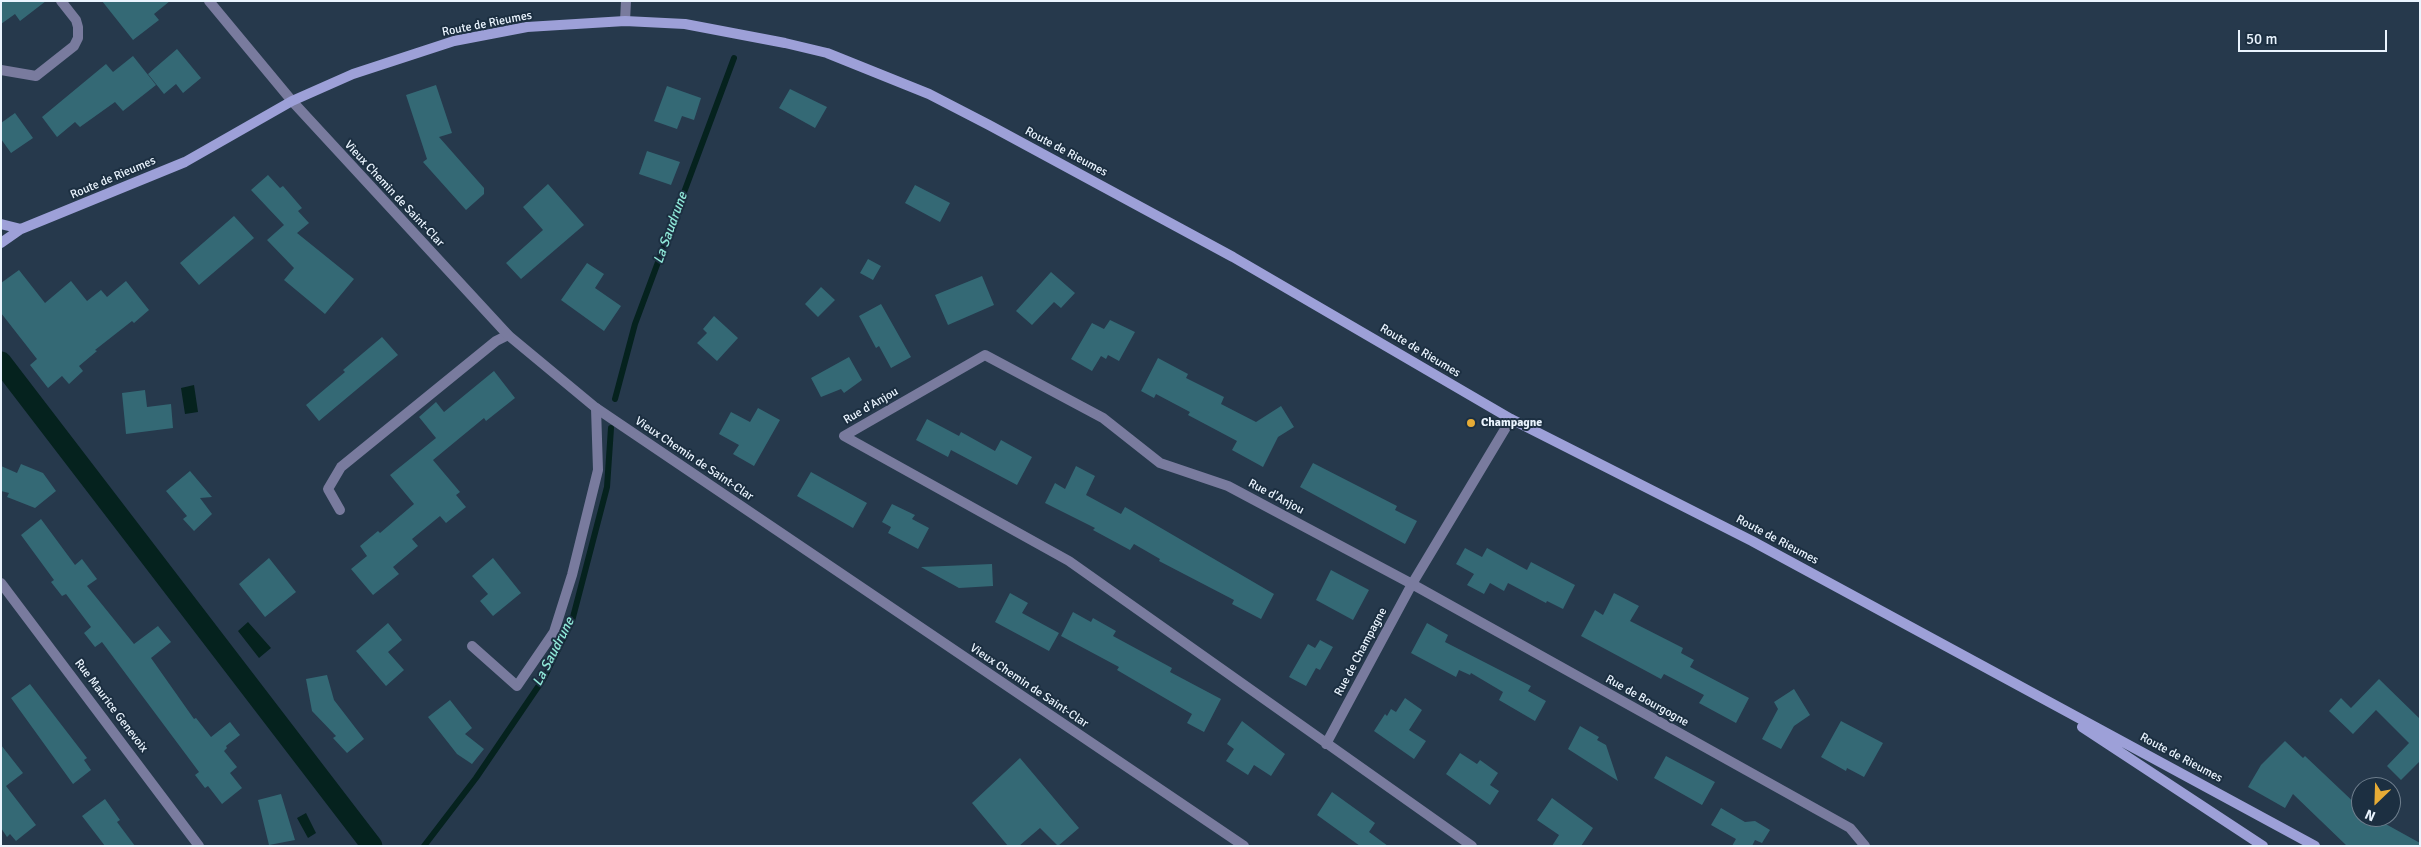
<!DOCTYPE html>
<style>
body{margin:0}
#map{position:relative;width:2421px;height:847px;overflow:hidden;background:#26394c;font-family:Signika,sans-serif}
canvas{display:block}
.frame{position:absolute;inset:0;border:2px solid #eaf4fe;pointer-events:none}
.north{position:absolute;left:2351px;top:777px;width:50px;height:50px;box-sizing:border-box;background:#1c2f41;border:1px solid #6e7e8d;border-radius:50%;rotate:204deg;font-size:14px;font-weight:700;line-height:20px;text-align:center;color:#eaf4fe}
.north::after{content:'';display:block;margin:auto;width:18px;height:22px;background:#e7ac36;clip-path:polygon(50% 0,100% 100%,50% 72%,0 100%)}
.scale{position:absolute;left:2238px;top:30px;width:149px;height:22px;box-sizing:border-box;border:2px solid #eaf4fe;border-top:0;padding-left:6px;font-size:15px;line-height:18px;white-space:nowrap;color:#eaf4fe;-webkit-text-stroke:4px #1c2f41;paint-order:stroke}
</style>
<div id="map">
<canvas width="2421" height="847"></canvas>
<div class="frame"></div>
<div class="north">N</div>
<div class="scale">50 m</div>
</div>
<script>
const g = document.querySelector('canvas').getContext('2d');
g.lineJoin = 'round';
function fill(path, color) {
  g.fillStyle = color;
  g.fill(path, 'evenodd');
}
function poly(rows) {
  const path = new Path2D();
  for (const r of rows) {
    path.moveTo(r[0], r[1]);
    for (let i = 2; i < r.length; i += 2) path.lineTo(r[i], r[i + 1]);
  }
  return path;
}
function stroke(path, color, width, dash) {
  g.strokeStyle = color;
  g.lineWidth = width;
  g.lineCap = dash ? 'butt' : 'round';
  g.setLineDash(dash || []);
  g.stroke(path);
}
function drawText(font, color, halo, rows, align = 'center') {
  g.font = font + ' Signika,sans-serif';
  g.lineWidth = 4;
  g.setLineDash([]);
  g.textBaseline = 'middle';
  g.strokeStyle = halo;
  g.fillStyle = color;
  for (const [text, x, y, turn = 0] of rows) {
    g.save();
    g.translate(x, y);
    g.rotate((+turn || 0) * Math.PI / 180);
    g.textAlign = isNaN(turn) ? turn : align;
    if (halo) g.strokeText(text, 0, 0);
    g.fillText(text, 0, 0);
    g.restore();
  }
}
fill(poly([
 [194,385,198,412,185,414,181,388],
 [248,622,271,648,259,658,238,631],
 [306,813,316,833,308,838,297,818]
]), '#05221e');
stroke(poly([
 [615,399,635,324,734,58],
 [424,846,476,778,544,678,572,621,607,487,611,428]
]), '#05221e', 6);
stroke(poly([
 [1,362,372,846]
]), '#05221e', 21);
fill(poly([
 [1,1,46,1,20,21,15,14,1,24],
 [102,1,170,1,154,14,159,20,133,40],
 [177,49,201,78,183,93,176,84,164,94,148,74],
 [133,56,156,85,123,111,115,102,80,127,75,122,57,137,42,117,106,64,113,72],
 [436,85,452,133,439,137,484,188,484,194,466,210,423,162,427,159,406,95],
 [667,86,701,98,694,120,682,116,677,129,654,121],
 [790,89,827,107,815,128,779,108],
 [15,113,33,138,11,153,1,139,1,123],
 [647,151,680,162,671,185,639,174],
 [268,175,280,188,283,186,302,208,298,211,309,223,297,233,354,279,325,314,284,280,294,268,267,240,284,225,251,190],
 [548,184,584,225,521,279,506,263,543,230,523,207],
 [915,185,950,203,940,222,905,203],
 [234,216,254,238,199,285,180,263],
 [868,259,881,266,873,280,860,273],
 [587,263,604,274,595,288,621,306,604,331,561,300],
 [19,270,45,303,71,281,87,301,101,290,107,297,126,281,149,310,134,323,132,321,95,350,97,351,79,366,83,371,69,384,62,376,48,388,30,365,37,359,1,313,1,283],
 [1051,272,1075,293,1061,308,1054,302,1032,325,1016,311],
 [982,276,994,305,948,325,935,295],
 [821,287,835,300,818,317,805,304],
 [881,304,911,357,891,368,879,346,876,348,859,316],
 [714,316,738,338,717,361,697,343,707,333,703,329],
 [1110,320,1135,332,1119,361,1108,355,1106,359,1101,356,1092,371,1071,359,1092,323,1104,329],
 [382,337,398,355,319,421,306,405,345,372,343,370],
 [849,357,862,380,844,393,841,389,821,397,811,378],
 [1158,358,1188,374,1186,378,1224,397,1221,404,1256,422,1281,406,1294,427,1278,437,1263,467,1232,450,1237,441,1188,415,1190,412,1156,394,1154,398,1141,391],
 [494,371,515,398,486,421,484,418,433,460,460,492,456,495,466,507,446,523,440,516,412,539,418,546,393,567,399,574,373,595,351,569,367,556,360,546,378,531,380,533,414,504,390,475,436,438,419,417,436,402,444,412],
 [145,390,147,407,171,404,173,428,126,434,122,393],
 [758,408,780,420,754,466,733,454,739,445,719,434,731,412,750,422],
 [927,419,959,436,961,432,995,451,1001,440,1032,457,1017,485,951,450,948,457,916,440],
 [1313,463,1397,506,1395,510,1417,521,1405,544,1300,487],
 [21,464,43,473,56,491,35,508,7,497,9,493,1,491,1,466,17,473],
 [1076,466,1095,476,1086,495,1121,514,1125,507,1274,594,1261,619,1232,604,1234,600,1159,561,1160,559,1134,544,1130,550,1093,530,1095,528,1045,503,1055,483,1065,489],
 [190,471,212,497,200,498,212,514,194,531,183,519,187,516,166,491],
 [811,472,867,503,853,528,797,496],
 [892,504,915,515,912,519,929,528,918,549,888,533,891,527,882,522],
 [41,519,75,565,82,559,97,579,87,586,134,644,158,626,171,642,151,658,194,719,196,718,211,737,230,722,240,735,226,746,227,748,224,751,237,767,230,773,242,788,222,804,208,786,205,788,195,775,199,772,102,642,95,647,84,633,91,627,66,594,62,596,51,582,54,580,21,535],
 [1465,548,1482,557,1487,548,1527,570,1531,562,1575,585,1563,609,1547,601,1546,603,1508,583,1504,591,1490,583,1484,594,1467,585,1474,574,1456,564],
 [269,558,296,592,265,617,239,584],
 [493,558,521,593,493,616,480,601,488,594,472,576],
 [992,564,993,586,959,588,921,567],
 [1331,570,1369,590,1353,620,1316,600],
 [1010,593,1028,603,1022,613,1059,633,1049,651,995,622],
 [1614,593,1639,606,1630,621,1683,648,1681,653,1694,660,1690,667,1749,698,1736,723,1699,703,1704,695,1664,674,1661,679,1581,636,1595,610,1603,615],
 [1073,612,1091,622,1093,618,1116,631,1113,636,1172,668,1170,672,1221,699,1204,732,1187,723,1192,714,1117,670,1119,667,1061,636],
 [388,623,402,640,388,652,404,670,386,686,356,651],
 [1427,623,1448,635,1445,642,1531,686,1528,691,1546,701,1535,721,1499,700,1503,692,1471,673,1470,675,1459,670,1456,677,1411,653],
 [1320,640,1333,647,1320,670,1316,668,1306,686,1289,677,1308,644,1315,648],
 [327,675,334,700,364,739,347,753,333,738,336,736,312,711,306,679],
 [2379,679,2420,719,2420,761,2401,780,2387,766,2409,743,2376,710,2353,734,2329,711,2341,698,2351,708],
 [30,684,87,758,84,760,91,770,73,784,11,698],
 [1794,689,1810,715,1794,726,1781,749,1762,739,1778,709,1774,702],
 [1405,698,1422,710,1409,730,1426,741,1414,759,1374,731,1385,714,1387,716,1391,709,1396,712],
 [450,700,472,728,465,734,484,749,472,764,457,754,428,717],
 [1242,721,1285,754,1271,776,1254,765,1248,775,1226,761,1234,749,1227,744],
 [1841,721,1883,743,1864,777,1847,768,1846,771,1821,757],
 [1580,726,1599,737,1597,740,1606,745,1618,781,1568,749],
 [2285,741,2303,758,2305,756,2361,809,2361,817,2373,817,2420,843,2420,846,2347,846,2293,794,2285,808,2248,787,2261,765],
 [1,745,23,773,6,786,36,825,16,841,10,834,7,837,1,828],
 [1460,753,1477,764,1480,760,1498,773,1490,785,1499,791,1490,805,1446,774],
 [1666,756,1715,782,1702,805,1654,778],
 [1020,758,1079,828,1058,846,1040,828,1019,846,1008,846,972,803],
 [1332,792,1375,823,1369,832,1388,846,1360,846,1317,815],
 [281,794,295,840,269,845,258,800],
 [1552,798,1593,828,1581,846,1552,846,1559,835,1537,820],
 [105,799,120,820,117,822,135,846,105,846,82,816],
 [1721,808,1745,822,1755,821,1770,830,1762,843,1755,840,1752,846,1732,846,1736,839,1711,825]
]), '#346975');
stroke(poly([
 [340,510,328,489,341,467,496,341,508,335],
 [472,646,517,686,554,632,572,575,598,470,596,408]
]), '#797b9e', 10);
stroke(poly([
 [209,1,292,101,508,335,596,408,1244,846],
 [625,21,626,1],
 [1,70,36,76,74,46,78,38,78,27,76,20,61,1],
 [1,583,199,846],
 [1326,744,1412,584,1511,419],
 [1472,846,1069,561,844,436,985,355,1103,418,1160,463,1228,486,1412,584,1850,828,1865,846]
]), '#797b9e', 10);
stroke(poly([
 [1,224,21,229],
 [1,243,21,229,185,162,292,101,353,74,454,41,527,27,625,21,685,24,785,43,827,53,929,94,989,125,1233,257,1511,419,1752,541,2315,846],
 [2082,727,2263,846]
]), '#9da0d8', 10);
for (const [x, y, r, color] of [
 [1471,423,5,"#e7ac36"]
]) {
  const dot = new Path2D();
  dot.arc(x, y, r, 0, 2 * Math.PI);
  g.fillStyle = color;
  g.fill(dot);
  stroke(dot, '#1c2f41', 2);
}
drawText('12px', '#eaf4fe', '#1c2f41', [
 ["Route de Rieumes",487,24,-11],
 ["Route de Rieumes",1066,152,28],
 ["Route de Rieumes",113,178,-23],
 ["Vieux Chemin de Saint-Clar",394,194,47],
 ["Route de Rieumes",1420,351,31],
 ["Rue d'Anjou",871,406,-30],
 ["Vieux Chemin de Saint-Clar",694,459,34],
 ["Rue d'Anjou",1276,497,28],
 ["Route de Rieumes",1777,540,28],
 ["Rue de Champagne",1361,652,-62],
 ["Vieux Chemin de Saint-Clar",1029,686,34],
 ["Rue de Bourgogne",1647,701,29],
 ["Rue Maurice Genevoix",111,706,53],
 ["Route de Rieumes",2181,758,28]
]);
drawText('bold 12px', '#eaf4fe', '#1c2f41', [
 ["Champagne",1481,423]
], 'left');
drawText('italic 14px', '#8fe8d8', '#1c2f41', [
 ["La Saudrune",671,228,-70],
 ["La Saudrune",554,652,-63]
]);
</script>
